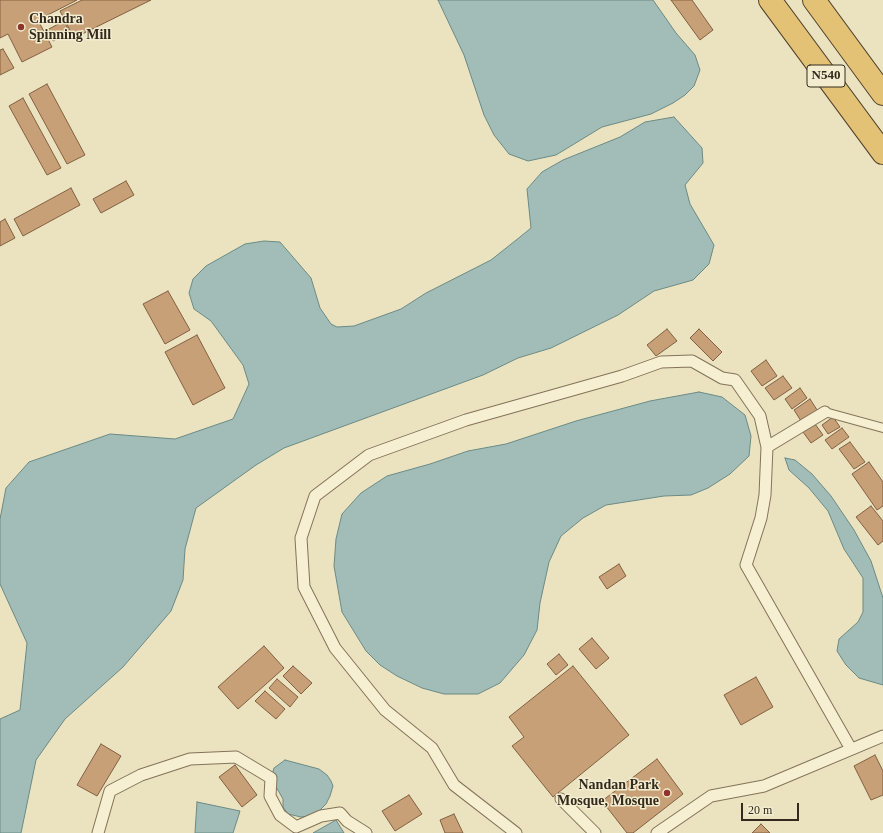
<!DOCTYPE html>
<style>
body{margin:0}
#map{position:relative;width:883px;height:833px;overflow:hidden;background:#ebe2c0;font-family:"Times New Roman",serif}
canvas{display:block}
.scale{position:absolute;left:741px;top:803px;width:58px;height:18px;box-sizing:border-box;border:2px solid #332a1d;border-top:0;padding-left:5px;font-size:12px;line-height:14px;white-space:nowrap;color:#332a1d;-webkit-text-stroke:3px #f3eccf;paint-order:stroke}
</style>
<div id="map">
<canvas width="883" height="833"></canvas>
<div class="scale">20 m</div>
</div>
<script>
const g = document.querySelector('canvas').getContext('2d');
g.lineJoin = 'round';
function fill(path, color) {
  g.fillStyle = color;
  g.fill(path, 'evenodd');
}
function poly(rows) {
  const path = new Path2D();
  for (const r of rows) {
    path.moveTo(r[0], r[1]);
    for (let i = 2; i < r.length; i += 2) path.lineTo(r[i], r[i + 1]);
  }
  return path;
}
function stroke(path, color, width, dash) {
  g.strokeStyle = color;
  g.lineWidth = width;
  g.lineCap = dash ? 'butt' : 'round';
  g.setLineDash(dash || []);
  g.stroke(path);
}
function drawText(font, color, halo, rows, align = 'center') {
  g.font = font + ' "Times New Roman",serif';
  g.lineWidth = 3;
  g.setLineDash([]);
  g.textBaseline = 'middle';
  g.strokeStyle = halo;
  g.fillStyle = color;
  for (const [text, x, y, turn = 0] of rows) {
    g.save();
    g.translate(x, y);
    g.rotate((+turn || 0) * Math.PI / 180);
    g.textAlign = isNaN(turn) ? turn : align;
    if (halo) g.strokeText(text, 0, 0);
    g.fillText(text, 0, 0);
    g.restore();
  }
}
const water = poly([
 [438,0,653,0,676,33,695,55,700,70,694,86,685,95,673,103,651,114,602,127,556,155,528,161,509,154,494,135,484,115,464,55,438,0],
 [674,117,702,148,703,163,685,185,690,204,714,245,709,264,693,280,654,291,618,315,551,348,518,358,483,375,284,448,256,465,196,508,185,549,183,580,171,611,123,667,65,719,36,760,21,833,0,833,0,719,20,710,27,643,0,584,0,519,6,488,29,462,110,434,175,439,233,419,249,384,243,365,211,321,194,309,189,293,193,279,206,266,245,244,264,241,280,242,311,278,320,308,331,324,337,327,354,326,401,309,426,293,491,260,520,237,531,228,527,189,542,172,563,160,620,137,645,122,674,117],
 [699,392,722,397,745,415,751,436,749,456,730,474,708,488,691,495,664,496,606,505,583,518,561,536,549,562,540,603,537,630,524,655,500,683,478,694,444,694,422,688,397,676,380,665,366,651,342,612,334,566,336,539,342,514,361,493,387,476,430,464,468,451,506,444,576,421,650,401,699,392],
 [785,458,795,460,812,474,831,496,854,530,871,561,883,598,883,685,859,678,846,665,837,651,839,639,858,622,863,612,863,578,844,549,828,511,809,488,789,470,785,458],
 [285,760,319,769,327,775,331,781,333,786,330,796,326,804,319,811,310,816,301,817,288,814,283,807,283,799,271,778,274,768,285,760],
 [197,802,240,811,233,833,195,833,197,802],
 [336,820,344,833,313,833,336,820]
]);
fill(water, '#a2bdb8');
stroke(water, '#6a8a85', 1);
const building = poly([
 [0,0,77,0,38,20,52,47,22,62,8,34,0,38,0,0],
 [82,0,151,0,74,38,60,11,82,0],
 [671,0,692,0,713,30,700,40,671,0],
 [64,21,70,33,53,41,47,30,64,21],
 [3,49,14,68,0,75,0,50,3,49],
 [47,84,85,155,67,164,29,94,47,84],
 [23,98,61,168,47,175,9,106,23,98],
 [126,181,134,195,101,213,93,199,126,181],
 [71,188,80,205,23,236,14,219,71,188],
 [5,219,15,238,0,246,0,222,5,219],
 [168,291,190,330,165,344,143,304,168,291],
 [667,329,677,341,656,356,647,345,667,329],
 [699,329,722,352,713,361,690,338,699,329],
 [197,335,225,388,193,405,165,352,197,335],
 [766,360,777,376,762,386,751,371,766,360],
 [783,376,792,388,774,400,765,388,783,376],
 [800,388,807,398,792,409,785,399,800,388],
 [810,399,819,413,803,424,794,410,810,399],
 [833,417,840,427,828,434,822,425,833,417],
 [815,424,823,435,811,443,803,432,815,424],
 [842,428,849,437,832,449,825,440,842,428],
 [850,442,865,462,854,469,839,449,850,442],
 [869,462,883,482,883,506,877,510,852,474,869,462],
 [871,506,883,521,883,541,878,545,856,517,871,506],
 [619,564,626,576,607,589,599,577,619,564],
 [592,638,609,658,596,669,579,649,592,638],
 [264,646,284,668,238,709,218,687,264,646],
 [559,654,568,665,556,675,547,664,559,654],
 [293,666,312,683,301,694,283,676,293,666],
 [573,666,629,735,553,797,512,746,524,737,509,717,573,666],
 [756,677,773,707,741,725,724,695,756,677],
 [277,679,298,697,290,707,269,688,277,679],
 [265,691,285,709,276,719,255,701,265,691],
 [101,744,121,756,97,796,77,785,101,744],
 [875,755,883,771,883,795,871,800,854,766,875,755],
 [657,759,683,794,633,833,627,833,602,801,657,759],
 [235,765,257,795,242,807,219,777,235,765],
 [409,795,422,814,395,831,382,811,409,795],
 [454,814,463,833,445,833,440,820,454,814],
 [761,824,770,833,752,833,761,824]
]);
fill(building, '#c8a077');
stroke(building, '#816040', 1);
const service = poly([
 [825,412,883,428]
]);
const pedestrian = poly([
 [767,447,825,412],
 [561,799,595,833],
 [98,833,110,791,141,775,190,759,236,757,271,778,270,796,280,815,296,827,321,816,340,813,347,821,366,833],
 [516,833,454,785,432,748,385,710,335,648,304,587,301,538,315,496,369,455,466,420,622,376,661,362,692,361,722,378,735,380,760,416,767,447,765,495,761,518,746,565,851,749],
 [657,833,711,796,764,786,883,736]
]);
const trunk = poly([
 [770,0,883,153],
 [814,0,883,94]
]);
stroke(service, '#837359', 10);
stroke(pedestrian, '#837359', 13);
stroke(trunk, '#51412d', 24);
stroke(service, '#f7efd2', 8);
stroke(pedestrian, '#f7efd2', 11);
stroke(trunk, '#e3c276', 22);
for (const [x, y, r, color] of [
 [21,27,4,"#8f342c"],
 [667,793,4,"#8f342c"]
]) {
  const dot = new Path2D();
  dot.arc(x, y, r, 0, 2 * Math.PI);
  g.fillStyle = color;
  g.fill(dot);
  stroke(dot, '#f3eccf', 1.5);
}
for (const [x, y, w] of [
 [826,76,38]
]) {
  const box = new Path2D();
  box.roundRect(x - w / 2, y - 11, w, 22, 3);
  g.fillStyle = '#f3eccf';
  g.fill(box);
  stroke(box, '#332a1d', 1);
}
drawText('bold 13px', '#332a1d', null, [
 ["N540",826,76]
]);
drawText('bold 14px', '#332a1d', '#f3eccf', [
 ["Chandra",29,19],
 ["Spinning Mill",29,35],
 ["Nandan Park",659,785,"right"],
 ["Mosque, Mosque",659,801,"right"]
], 'left');
</script>
